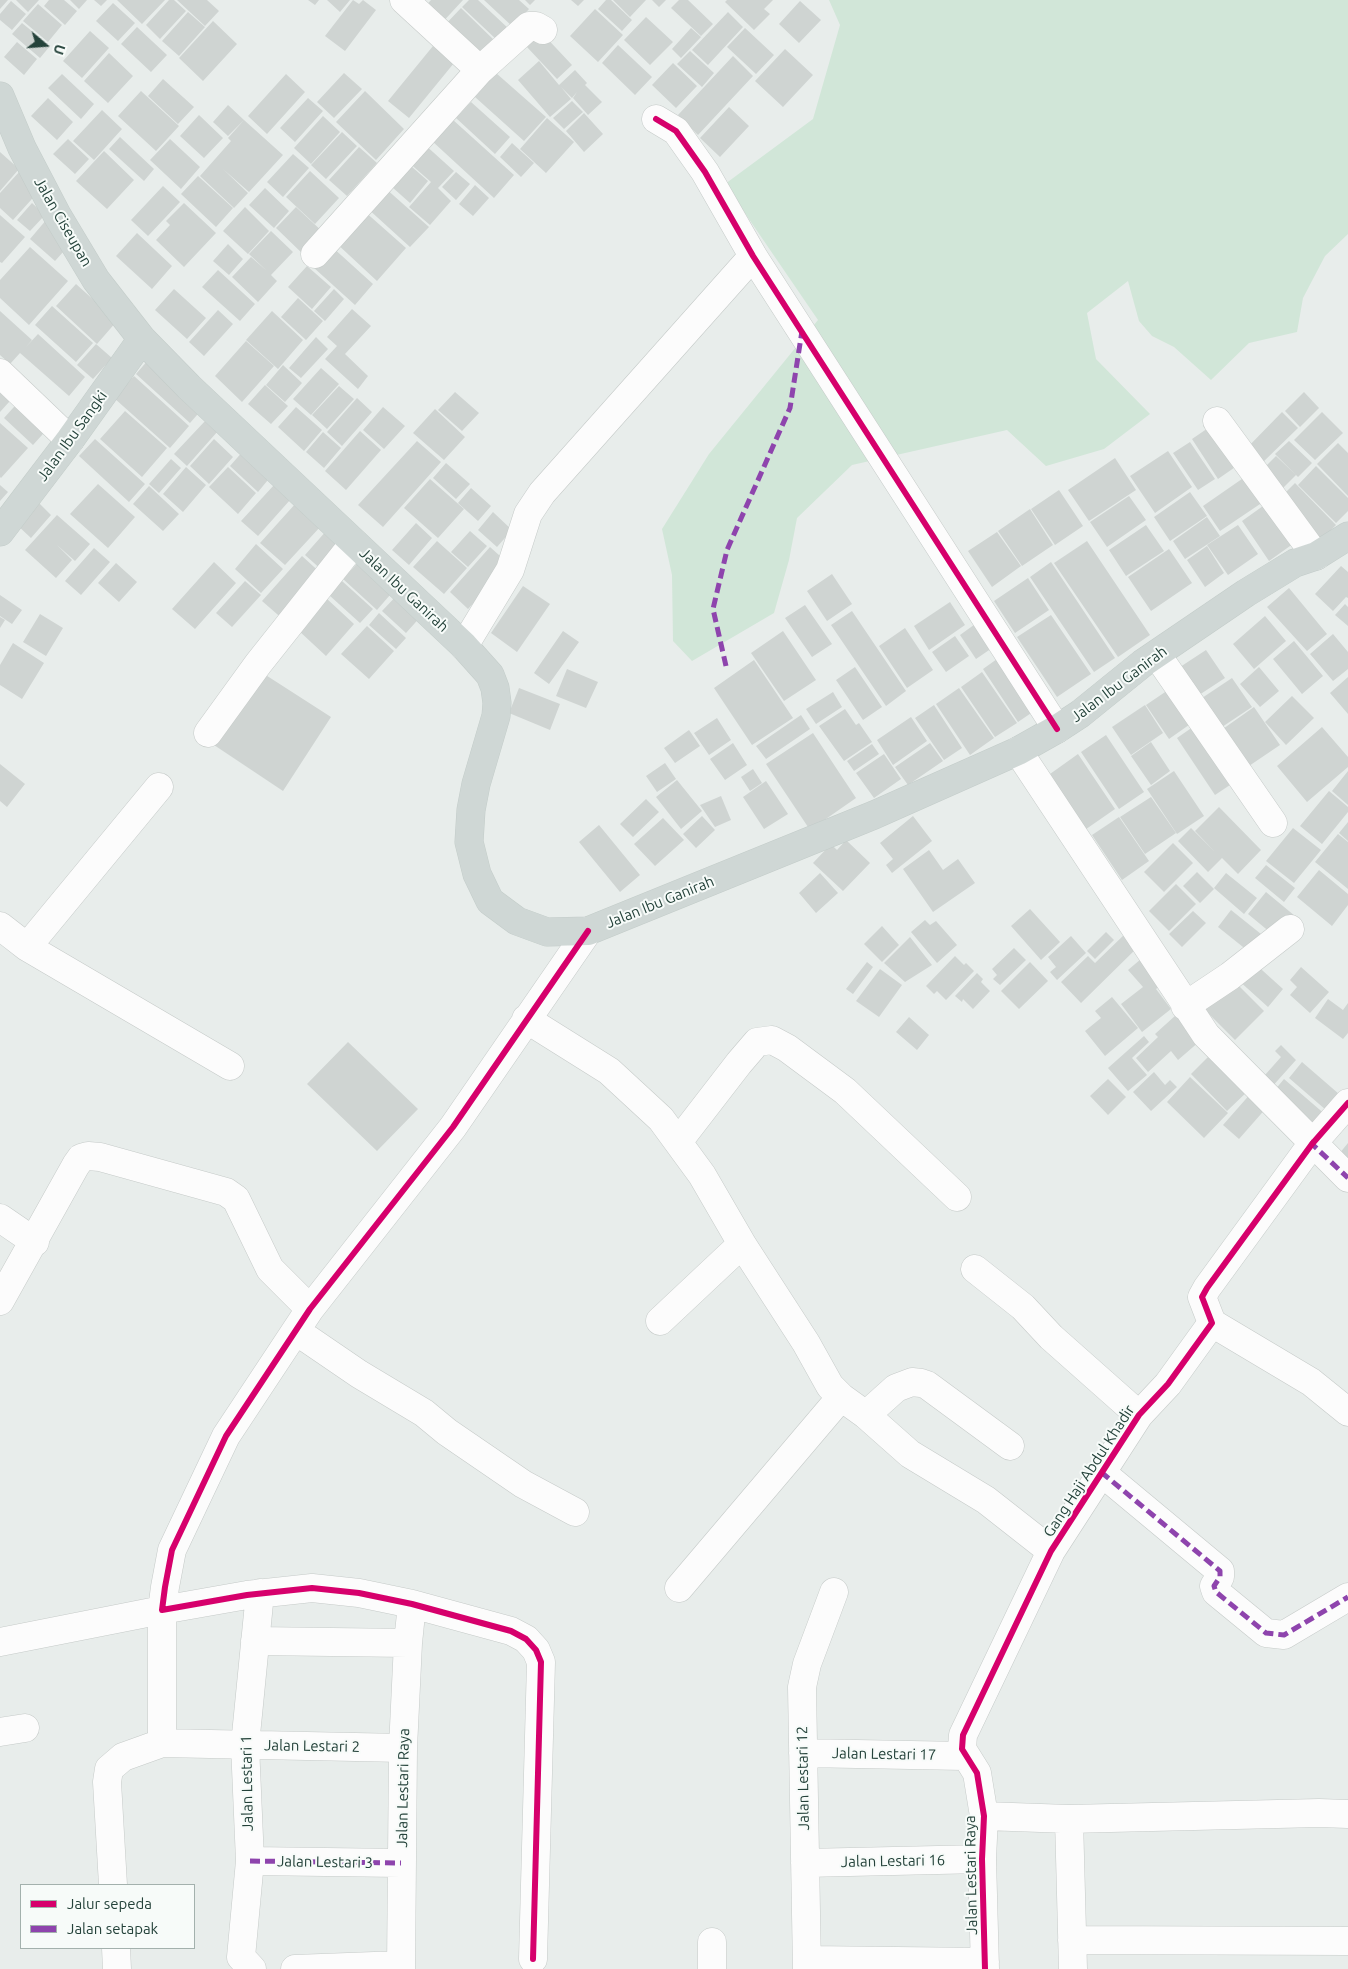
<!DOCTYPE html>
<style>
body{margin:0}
#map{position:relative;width:1348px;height:1969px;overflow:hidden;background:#e8edeb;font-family:Ubuntu,sans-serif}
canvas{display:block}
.legend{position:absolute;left:20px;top:1884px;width:175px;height:65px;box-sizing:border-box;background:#f7fbf9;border:1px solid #a3b1ad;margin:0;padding:6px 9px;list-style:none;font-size:15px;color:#24423a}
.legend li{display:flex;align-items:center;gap:10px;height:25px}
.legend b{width:25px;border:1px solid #a3b1ad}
.north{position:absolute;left:20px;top:20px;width:50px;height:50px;-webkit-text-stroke:4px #f7fbf9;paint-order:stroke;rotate:108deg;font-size:14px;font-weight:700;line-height:20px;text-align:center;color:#24423a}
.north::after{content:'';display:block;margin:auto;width:18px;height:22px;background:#24423a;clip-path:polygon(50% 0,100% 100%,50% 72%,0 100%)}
</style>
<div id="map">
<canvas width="1348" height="1969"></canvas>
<ul class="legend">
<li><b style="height:6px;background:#d6006c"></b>Jalur sepeda</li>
<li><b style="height:6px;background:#8e44ad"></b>Jalan setapak</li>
</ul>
<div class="north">U</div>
</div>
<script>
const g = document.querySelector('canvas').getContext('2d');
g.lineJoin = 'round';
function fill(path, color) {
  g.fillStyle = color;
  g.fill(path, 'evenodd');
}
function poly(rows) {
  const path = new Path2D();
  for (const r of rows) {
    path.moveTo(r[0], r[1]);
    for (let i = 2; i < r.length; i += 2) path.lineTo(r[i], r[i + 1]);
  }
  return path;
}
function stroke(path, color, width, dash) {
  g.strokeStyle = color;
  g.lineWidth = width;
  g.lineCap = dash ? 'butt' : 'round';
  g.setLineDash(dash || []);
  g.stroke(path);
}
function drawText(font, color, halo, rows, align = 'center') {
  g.font = font + ' Ubuntu,sans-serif';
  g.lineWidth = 4;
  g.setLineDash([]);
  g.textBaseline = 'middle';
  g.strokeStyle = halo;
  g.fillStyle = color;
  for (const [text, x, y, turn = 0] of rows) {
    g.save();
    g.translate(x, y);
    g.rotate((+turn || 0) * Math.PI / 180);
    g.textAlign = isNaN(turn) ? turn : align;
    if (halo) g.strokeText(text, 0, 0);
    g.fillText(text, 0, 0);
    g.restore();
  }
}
fill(poly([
 [829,0,1348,0,1348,234,1325,256,1303,298,1297,332,1249,343,1211,380,1174,347,1152,336,1139,321,1128,281,1087,313,1096,359,1150,414,1104,449,1046,466,1007,430,852,465,797,518,789,560,774,613,692,661,673,641,672,575,662,529,709,454,818,320,725,184,813,119,840,25]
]), '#d1e6d8');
fill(poly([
 [0,0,8,0,0,9],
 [16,0,39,0,28,12],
 [49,0,64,0,77,11,65,25,44,6],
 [70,0,87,0,79,9],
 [94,0,107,0,101,6],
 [117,0,165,0,142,24],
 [169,0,174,0,186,11,160,39,146,25],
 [177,0,207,0,219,11,205,26],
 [308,0,319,0,315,5],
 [327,0,350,0,340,12],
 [353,0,359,4,363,0,376,10,345,51,325,36],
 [431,0,463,0,439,26,422,10],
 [469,0,478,0,509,29,498,41,462,7],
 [484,0,519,0,529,9,513,27],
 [525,0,535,0,530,5],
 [571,0,584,0,578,6],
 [606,0,611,0,632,20,622,31,598,9],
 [613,0,646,0,630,17],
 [652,0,666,0,659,7],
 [679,0,688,0,713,24,701,36,671,8],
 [727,0,773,0,764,9,770,14,754,30,725,2],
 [11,1,26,14,12,30,0,20,0,14],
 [800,1,821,20,799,43,779,24],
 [113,3,135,23,118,41,96,21],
 [38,4,62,25,48,42,23,21],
 [461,8,495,41,476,61,442,28],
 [595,9,623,35,598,62,570,36],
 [188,12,205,27,179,56,162,41],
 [728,12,743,27,708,65,692,50],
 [646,17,673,42,650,65,624,40],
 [213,21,237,44,203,81,179,58],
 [22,23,50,46,40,58,12,34],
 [137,27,167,55,151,72,121,44],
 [691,28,701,37,681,58,672,49],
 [745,28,774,55,756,74,727,47],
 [90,31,109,48,82,78,63,61],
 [541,32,572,65,557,79,526,46],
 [17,42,37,59,24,75,4,57],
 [618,45,652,77,635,95,602,63],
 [433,46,454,63,409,118,388,101],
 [785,49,813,75,783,107,755,81],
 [690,51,714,73,702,87,677,64],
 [109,53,133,76,108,103,84,81],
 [733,56,753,76,698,135,678,115],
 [539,61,559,85,575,70,587,83,585,85,602,102,588,115,573,98,577,92,572,98,561,87,571,99,550,117,518,80],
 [673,63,697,86,676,108,652,85],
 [344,73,362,89,334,118,317,102],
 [496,73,546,117,524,141,475,97],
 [62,74,94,104,81,119,48,88],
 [286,74,305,92,267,134,248,116],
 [163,79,194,107,178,124,148,96],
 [141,91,179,126,156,151,118,116],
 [365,91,404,129,376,160,336,122],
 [48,98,73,122,57,140,31,116],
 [308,98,323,111,295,142,280,128],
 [572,101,583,112,564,129,553,118],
 [471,102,510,137,495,154,456,118],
 [228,105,244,120,228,136,213,122],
 [729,107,749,126,720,157,700,138],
 [102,110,122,129,94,160,73,141],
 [584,113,603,134,584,152,566,131],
 [199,115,223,138,204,158,180,136],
 [323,116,340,132,311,164,294,148],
 [547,118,574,142,546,173,520,149],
 [452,119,514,175,494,198,432,141],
 [244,120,283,155,249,192,223,169,248,193,234,208,200,176,231,141,228,138],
 [342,132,357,146,326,179,311,165],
 [120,137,154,169,144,181,109,149],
 [68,139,89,159,75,174,53,154],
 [170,139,200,167,181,189,150,160],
 [423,143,454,171,438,188,451,201,430,225,409,207,431,182,407,161],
 [512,143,534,163,521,177,500,157],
 [359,147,377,163,347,196,329,180],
 [104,151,134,180,107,209,76,181],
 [0,152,19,169,0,191],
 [293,154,309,168,283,197,267,182],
 [411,166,428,181,410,203,392,187],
 [20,171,40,190,13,220,0,208,0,193],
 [310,171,339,198,315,224,286,197],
 [456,172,470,184,456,200,442,187],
 [198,176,233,208,216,227,181,194],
 [475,185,489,198,473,216,459,204],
 [163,186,180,202,148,236,131,220],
 [384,187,429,227,410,247,366,207],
 [265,188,289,211,274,228,249,205],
 [32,203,45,215,30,231,17,220],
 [184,203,216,233,184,267,156,240,170,225,166,221],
 [245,207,269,231,248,254,223,231],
 [296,207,325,234,305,256,276,228],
 [363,210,406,248,377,281,335,242],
 [0,215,25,237,2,263,0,262],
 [47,219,72,242,55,261,30,239],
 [271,231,293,252,271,275,277,281,258,302,232,277,251,257,267,271,249,254],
 [137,233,172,266,152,289,116,256],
 [228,244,243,259,229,275,213,261],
 [331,246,373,284,355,305,313,267],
 [30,247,68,281,29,325,0,298,0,280],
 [307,266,331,287,312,309,288,287],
 [218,270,255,304,240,321,202,287],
 [76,284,117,321,97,344,56,306],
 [174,289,206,318,187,339,155,310],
 [334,289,344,299,325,321,314,311],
 [298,298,323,321,306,340,281,317],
 [52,306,93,343,76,362,35,325],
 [352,309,371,326,345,354,368,376,358,389,325,359,337,346,327,337],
 [218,310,233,324,204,356,189,342],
 [0,311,32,340,26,347,38,334,85,377,69,396,20,353,10,364,0,355],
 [272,311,303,340,278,369,246,340],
 [316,337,328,349,301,378,289,368],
 [246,341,274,366,242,402,215,376],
 [96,344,112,358,93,379,77,365],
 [149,359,204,407,190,423,136,374],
 [283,365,302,383,285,402,266,385],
 [321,368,339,384,311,415,293,399],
 [0,376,18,392,0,412],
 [134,376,189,426,170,448,114,398],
 [265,385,288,406,271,424,248,404],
 [339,386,354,399,327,429,312,415],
 [455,392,479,413,462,431,438,410],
 [1304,392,1319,408,1300,427,1285,411],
 [22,398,51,425,33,445,4,418],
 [357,398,372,412,342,446,327,432],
 [296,407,322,430,304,451,278,427],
 [383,407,405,426,384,449,363,430],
 [435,409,465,437,444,460,413,433],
 [125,411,167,448,142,477,100,439],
 [1282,412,1298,428,1259,466,1244,451],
 [1322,412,1343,433,1315,460,1294,440],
 [206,420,218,431,187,466,174,454],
 [0,423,28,448,1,478,0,477],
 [1214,424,1241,463,1218,479,1192,439],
 [360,431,381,450,346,490,325,471],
 [323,432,341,448,324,468,306,452],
 [95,439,145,484,129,502,79,456],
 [214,439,233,457,209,484,190,466],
 [417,441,441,462,383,527,358,505],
 [1289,441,1312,463,1298,477,1275,454],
 [1190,442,1215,479,1198,490,1173,453],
 [1338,443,1348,453,1348,496,1317,464],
 [244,450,272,475,258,492,230,466],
 [1168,451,1192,487,1155,513,1130,476],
 [1276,456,1296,475,1277,494,1257,475],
 [1115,458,1136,490,1089,521,1068,490],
 [171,459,181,468,159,493,149,484],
 [446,463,470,484,456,499,433,478],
 [1316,466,1348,498,1348,511,1336,523,1298,485],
 [186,467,206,485,183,512,163,494],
 [228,467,256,493,238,514,209,487],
 [1252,472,1269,498,1220,531,1203,506],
 [430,479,464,509,438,538,404,508],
 [1295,483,1336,525,1321,540,1280,498],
 [98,484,135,517,108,548,70,514],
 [0,485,8,492,0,501],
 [274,485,290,500,258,536,241,521],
 [149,486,179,514,163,531,133,504],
 [471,488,491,506,478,521,458,503],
 [1059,490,1083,526,1055,545,1031,509],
 [1190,492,1207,516,1170,541,1154,517],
 [1129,496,1146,520,1107,547,1090,522],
 [37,501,51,515,31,538,16,524],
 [1270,501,1297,541,1269,561,1242,521],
 [296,503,321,526,285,565,260,543],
 [1030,509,1053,545,1022,566,998,531],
 [493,512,512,530,497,547,478,530],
 [57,515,90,544,75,561,57,545,72,560,56,578,25,550],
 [1207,517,1220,536,1185,559,1173,541],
 [416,523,432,538,409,565,392,550],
 [1146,525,1164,551,1126,576,1109,550],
 [1238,525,1258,554,1228,575,1207,545],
 [327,530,345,547,323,571,305,555],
 [470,531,487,546,468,567,451,552],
 [997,532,1021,566,992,587,968,551],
 [437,541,467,568,444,594,413,567],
 [1087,541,1150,635,1118,657,1054,563],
 [256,544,283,569,261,593,235,569],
 [1207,546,1224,573,1205,587,1187,560],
 [490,547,509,564,468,609,450,592],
 [94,548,110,562,81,595,65,581],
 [1169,549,1192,583,1151,611,1128,577],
 [302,556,324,576,285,621,262,601],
 [362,558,396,588,377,610,343,579],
 [214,562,236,583,195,629,172,609],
 [1051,562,1115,658,1094,672,1030,577],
 [116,563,137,582,119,602,98,583],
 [1341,566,1348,572,1348,598,1346,597,1333,611,1315,594],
 [832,574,852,604,827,621,807,591],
 [1028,578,1049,610,1015,633,994,601],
 [245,581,261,595,232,627,216,613],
 [342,581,373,609,360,623,329,595],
 [523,586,550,604,517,652,491,633],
 [1289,588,1327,634,1307,651,1267,607],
 [400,592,423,614,406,633,382,611],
 [0,595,22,610,12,624,0,616],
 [326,598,354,624,326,656,298,630],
 [950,602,965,625,929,650,914,626],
 [1345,604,1348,607,1348,626,1335,615],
 [805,605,832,644,812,657,785,618],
 [852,611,906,691,886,706,831,625],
 [379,613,406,638,396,649,369,625],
 [40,614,63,628,46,656,23,642],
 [1051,615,1091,674,1057,697,1017,637],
 [1265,616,1286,641,1254,669,1233,644],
 [0,617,5,620,0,628],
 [978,622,995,646,976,659,960,635],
 [367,626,394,651,369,679,341,654],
 [905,628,933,670,907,688,879,646],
 [563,631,579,642,549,684,534,673],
 [783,631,816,680,784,701,751,653],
 [1333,634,1348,652,1348,669,1333,681,1310,654],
 [955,636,969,656,946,672,932,652],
 [1294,641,1323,676,1302,694,1273,659],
 [13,643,44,663,22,699,0,685,0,665],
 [1206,650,1225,678,1196,697,1177,669],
 [1004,654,1040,707,1018,722,983,669],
 [754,660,793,718,752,745,714,688],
 [855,667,882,707,863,720,836,680],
 [1259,667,1279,691,1260,707,1240,684],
 [567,669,598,682,586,708,556,696],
 [261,672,331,717,283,791,214,745],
 [982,672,1017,723,995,737,961,687],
 [1348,677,1348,714,1330,693],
 [1232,678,1252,707,1222,727,1202,698],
 [1174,686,1196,720,1169,739,1146,705],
 [519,688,560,704,550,730,509,713],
 [959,688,994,738,970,755,936,704],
 [833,692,842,707,816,724,806,709],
 [1292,696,1314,718,1286,745,1265,722],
 [934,705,962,748,944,760,915,718],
 [1145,705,1163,733,1131,755,1112,727],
 [1254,707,1280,745,1246,768,1220,731],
 [845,709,856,725,859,723,872,742,844,761,819,726],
 [801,715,810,729,766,759,756,746],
 [911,717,927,741,893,765,877,740],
 [717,718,731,740,709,755,694,733],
 [1200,722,1239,779,1215,795,1177,738],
 [1322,727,1348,757,1348,767,1307,802,1277,766],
 [689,730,700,746,675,763,664,748],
 [813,733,856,798,810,830,766,764],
 [1106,735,1144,792,1119,809,1081,752],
 [1151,742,1170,771,1151,785,1131,756],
 [733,743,747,765,725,780,710,759],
 [930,743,943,761,908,785,895,767],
 [872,744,879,754,854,771,847,761],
 [884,754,901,779,874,798,856,773],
 [1078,754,1115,809,1079,834,1043,779],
 [665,763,676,779,657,792,646,776],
 [0,764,25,784,7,807,0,801],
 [753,769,762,783,750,791,741,777],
 [1174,771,1204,816,1177,834,1147,789],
 [1348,771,1348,805,1332,791],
 [677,780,702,811,681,829,656,797],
 [766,781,788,814,764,829,743,797],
 [1329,791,1348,807,1348,812,1322,844,1300,826],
 [721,796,731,820,715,827,700,805],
 [1151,797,1176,833,1145,854,1120,817],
 [646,799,659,812,633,837,620,824],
 [1219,807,1261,850,1238,874,1222,858,1208,872,1178,841,1191,828,1215,852,1195,831],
 [702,816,715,830,696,848,683,834],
 [913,816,932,841,892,873,886,865,893,859,880,843],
 [1119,817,1149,861,1122,880,1092,835],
 [663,818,684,840,655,866,634,844],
 [1348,822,1348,841,1339,833],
 [599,825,640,875,620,892,579,842],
 [1293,828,1321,850,1294,883,1266,861],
 [1338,834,1348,842,1348,889,1315,862],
 [846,840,870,863,843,891,813,863,831,844,837,850],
 [1173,843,1193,863,1164,892,1144,872],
 [929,850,943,870,958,859,975,883,933,912,903,869],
 [1266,865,1295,888,1284,902,1255,878],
 [1319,870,1348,894,1348,905,1332,926,1297,897],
 [1197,872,1214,889,1200,903,1183,886],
 [820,873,838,893,816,913,799,893],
 [1226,873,1257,898,1244,914,1214,888],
 [1176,884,1196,904,1169,931,1149,911],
 [1266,892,1295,916,1277,938,1248,914],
 [1030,909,1060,942,1041,960,1011,926],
 [1231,910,1266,938,1253,955,1218,927],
 [1193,911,1206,923,1182,947,1169,934],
 [925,920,930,925,936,921,957,945,937,963,911,932],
 [882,926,899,945,882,962,864,944],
 [1106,932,1114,940,1095,959,1087,951],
 [1126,933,1139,946,1081,1003,1061,982,1088,956,1095,963],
 [1071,936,1086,953,1057,980,1050,972,1056,967,1048,957],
 [910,937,932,965,905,982,884,963],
 [1014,948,1026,960,1000,985,993,979,997,975,992,969],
 [955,956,964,965,966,963,974,971,946,1000,937,991,934,994,926,986],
 [1141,959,1162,985,1156,989,1171,1009,1142,1032,1121,1004,1143,987,1128,970],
 [1252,961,1283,989,1268,1007,1237,979],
 [867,962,873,967,853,994,846,989],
 [1030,962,1048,981,1019,1009,1001,991],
 [1301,967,1329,992,1310,1013,1290,995,1297,987,1290,980],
 [880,969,902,985,879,1017,856,1001],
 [977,973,983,979,981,982,990,991,973,1009,963,999,962,1002,955,996],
 [1232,979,1264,1011,1235,1040,1203,1008],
 [1112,997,1138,1028,1105,1056,1085,1031,1101,1018,1095,1011],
 [1328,999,1343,1010,1348,1003,1348,1033,1343,1039,1315,1018],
 [1176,1015,1200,1041,1178,1060,1171,1051,1148,1072,1136,1058,1158,1037,1155,1034],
 [909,1017,929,1035,917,1050,896,1032],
 [1144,1036,1149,1042,1132,1058,1147,1075,1128,1091,1108,1068],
 [348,1042,418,1109,377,1151,307,1084],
 [1281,1045,1296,1060,1270,1089,1265,1075,1281,1057,1275,1051],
 [1213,1052,1250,1089,1227,1111,1191,1074],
 [1302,1062,1339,1094,1326,1110,1289,1078],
 [1154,1072,1165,1085,1170,1080,1177,1087,1151,1111,1133,1092],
 [1190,1077,1228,1113,1204,1138,1167,1102],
 [1108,1079,1126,1097,1108,1115,1090,1096],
 [1284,1079,1327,1116,1312,1133,1269,1097],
 [1252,1092,1268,1106,1239,1139,1223,1125],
 [1348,1143,1348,1167,1334,1160]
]), '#cfd4d2');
const minor = poly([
 [480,70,529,26,536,26,543,30],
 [656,119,676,131,705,172,753,256,1057,729],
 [315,254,480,70,404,0],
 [0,373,70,440],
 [1217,421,1316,556],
 [464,646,510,570,528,514,542,493,753,256],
 [1157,655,1273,823],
 [208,733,258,664,354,543],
 [1018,751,1206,1035,1348,1178],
 [0,926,27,947,230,1066],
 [27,947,159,787],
 [1185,1006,1230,976,1290,929],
 [526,1019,609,1071,661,1119,702,1175,742,1244,806,1343,830,1386,841,1397,866,1415,910,1454,986,1500,1051,1551],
 [678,1142,739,1063,757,1042,772,1040,787,1048,845,1091,957,1197],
 [0,1218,35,1242],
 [975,1269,1023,1307,1051,1337,1139,1415],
 [0,1301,76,1165,81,1158,88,1156,100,1157,226,1192,236,1199,270,1269,310,1309],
 [660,1321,742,1244],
 [1212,1323,1311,1382,1348,1412],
 [296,1331,359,1374,424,1413,447,1432,523,1484,575,1512],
 [866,1415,896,1388,912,1382,921,1383,927,1385,1010,1446],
 [1101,1472,1220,1571,1220,1577,1214,1586,1216,1592,1266,1633,1284,1635,1348,1597],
 [679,1588,841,1397],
 [255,1641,408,1643],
 [0,1642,162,1610,162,1743],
 [0,1732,25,1728],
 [803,1753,964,1756],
 [984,1816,1069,1819,1319,1813,1348,1814],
 [1069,1819,1073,1969],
 [250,1861,401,1863],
 [805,1863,982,1859],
 [113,1885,107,1782,109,1769,123,1757,162,1743,403,1748],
 [1072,1940,1348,1941],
 [116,1948,117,1969],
 [533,1959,541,1662,536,1650,526,1639,511,1631,412,1604,359,1593,312,1588,247,1595,162,1610,165,1587,172,1550,226,1436,310,1309,453,1127,588,931],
 [807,1960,985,1962],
 [252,1969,241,1957,250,1861,245,1745,260,1593],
 [295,1969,401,1965],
 [401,1969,403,1748,408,1643,412,1604],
 [712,1969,712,1942],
 [807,1969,802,1687,807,1664,834,1592],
 [985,1969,982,1859,984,1816,977,1773,962,1749,963,1735,1051,1551,1139,1415,1168,1384,1212,1323,1202,1297,1207,1288,1312,1144,1348,1103]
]);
const major = poly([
 [0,96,22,148,57,215,96,280,142,339,189,387,464,646,490,675,495,688,497,703,496,716,476,784,471,810,469,842,477,874,490,901,517,921,547,932,588,931,874,815,1018,751,1057,729,1080,714,1143,663,1246,593,1295,563,1316,556,1348,536],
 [0,532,70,440,142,339]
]);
stroke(minor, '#c5cac8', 29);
stroke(major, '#c3ccc9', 29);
stroke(minor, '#fcfcfc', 28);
stroke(major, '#cfd7d5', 28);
stroke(poly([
 [726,666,713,609,727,550,790,408,802,331],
 [1314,1141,1312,1144,1348,1178],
 [1101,1472,1220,1571,1220,1577,1214,1586,1216,1592,1266,1633,1284,1635,1348,1597],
 [250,1861,401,1863]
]), '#8e44ad', 5, [10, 5]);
stroke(poly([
 [656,119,676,131,705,172,753,256,1057,729],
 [533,1959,541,1662,536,1650,526,1639,511,1631,412,1604,359,1593,312,1588,247,1595,162,1610,165,1587,172,1550,226,1436,310,1309,453,1127,588,931],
 [985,1969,982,1859,984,1816,977,1773,962,1749,963,1735,1051,1551,1139,1415,1168,1384,1212,1323,1202,1297,1207,1288,1312,1144,1348,1103]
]), '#d6006c', 6);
drawText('15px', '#24423a', '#f7fbf9', [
 ["Jalan Ciseupan",63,222,60],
 ["Jalan Ibu Sangki",72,436,-54],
 ["Jalan Ibu Ganirah",404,590,43],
 ["Jalan Ibu Ganirah",1119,684,-37],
 ["Jalan Ibu Ganirah",660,902,-22],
 ["Gang Haji Abdul Khadir",1089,1471,-57],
 ["Jalan Lestari 2",312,1746,1],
 ["Jalan Lestari 17",884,1754,1],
 ["Jalan Lestari 12",803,1778,-91],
 ["Jalan Lestari 1",247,1783,-91],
 ["Jalan Lestari Raya",403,1788,-89],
 ["Jalan Lestari 16",893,1861,-1],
 ["Jalan Lestari 3",325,1862,1],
 ["Jalan Lestari Raya",971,1875,-91]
]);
</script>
